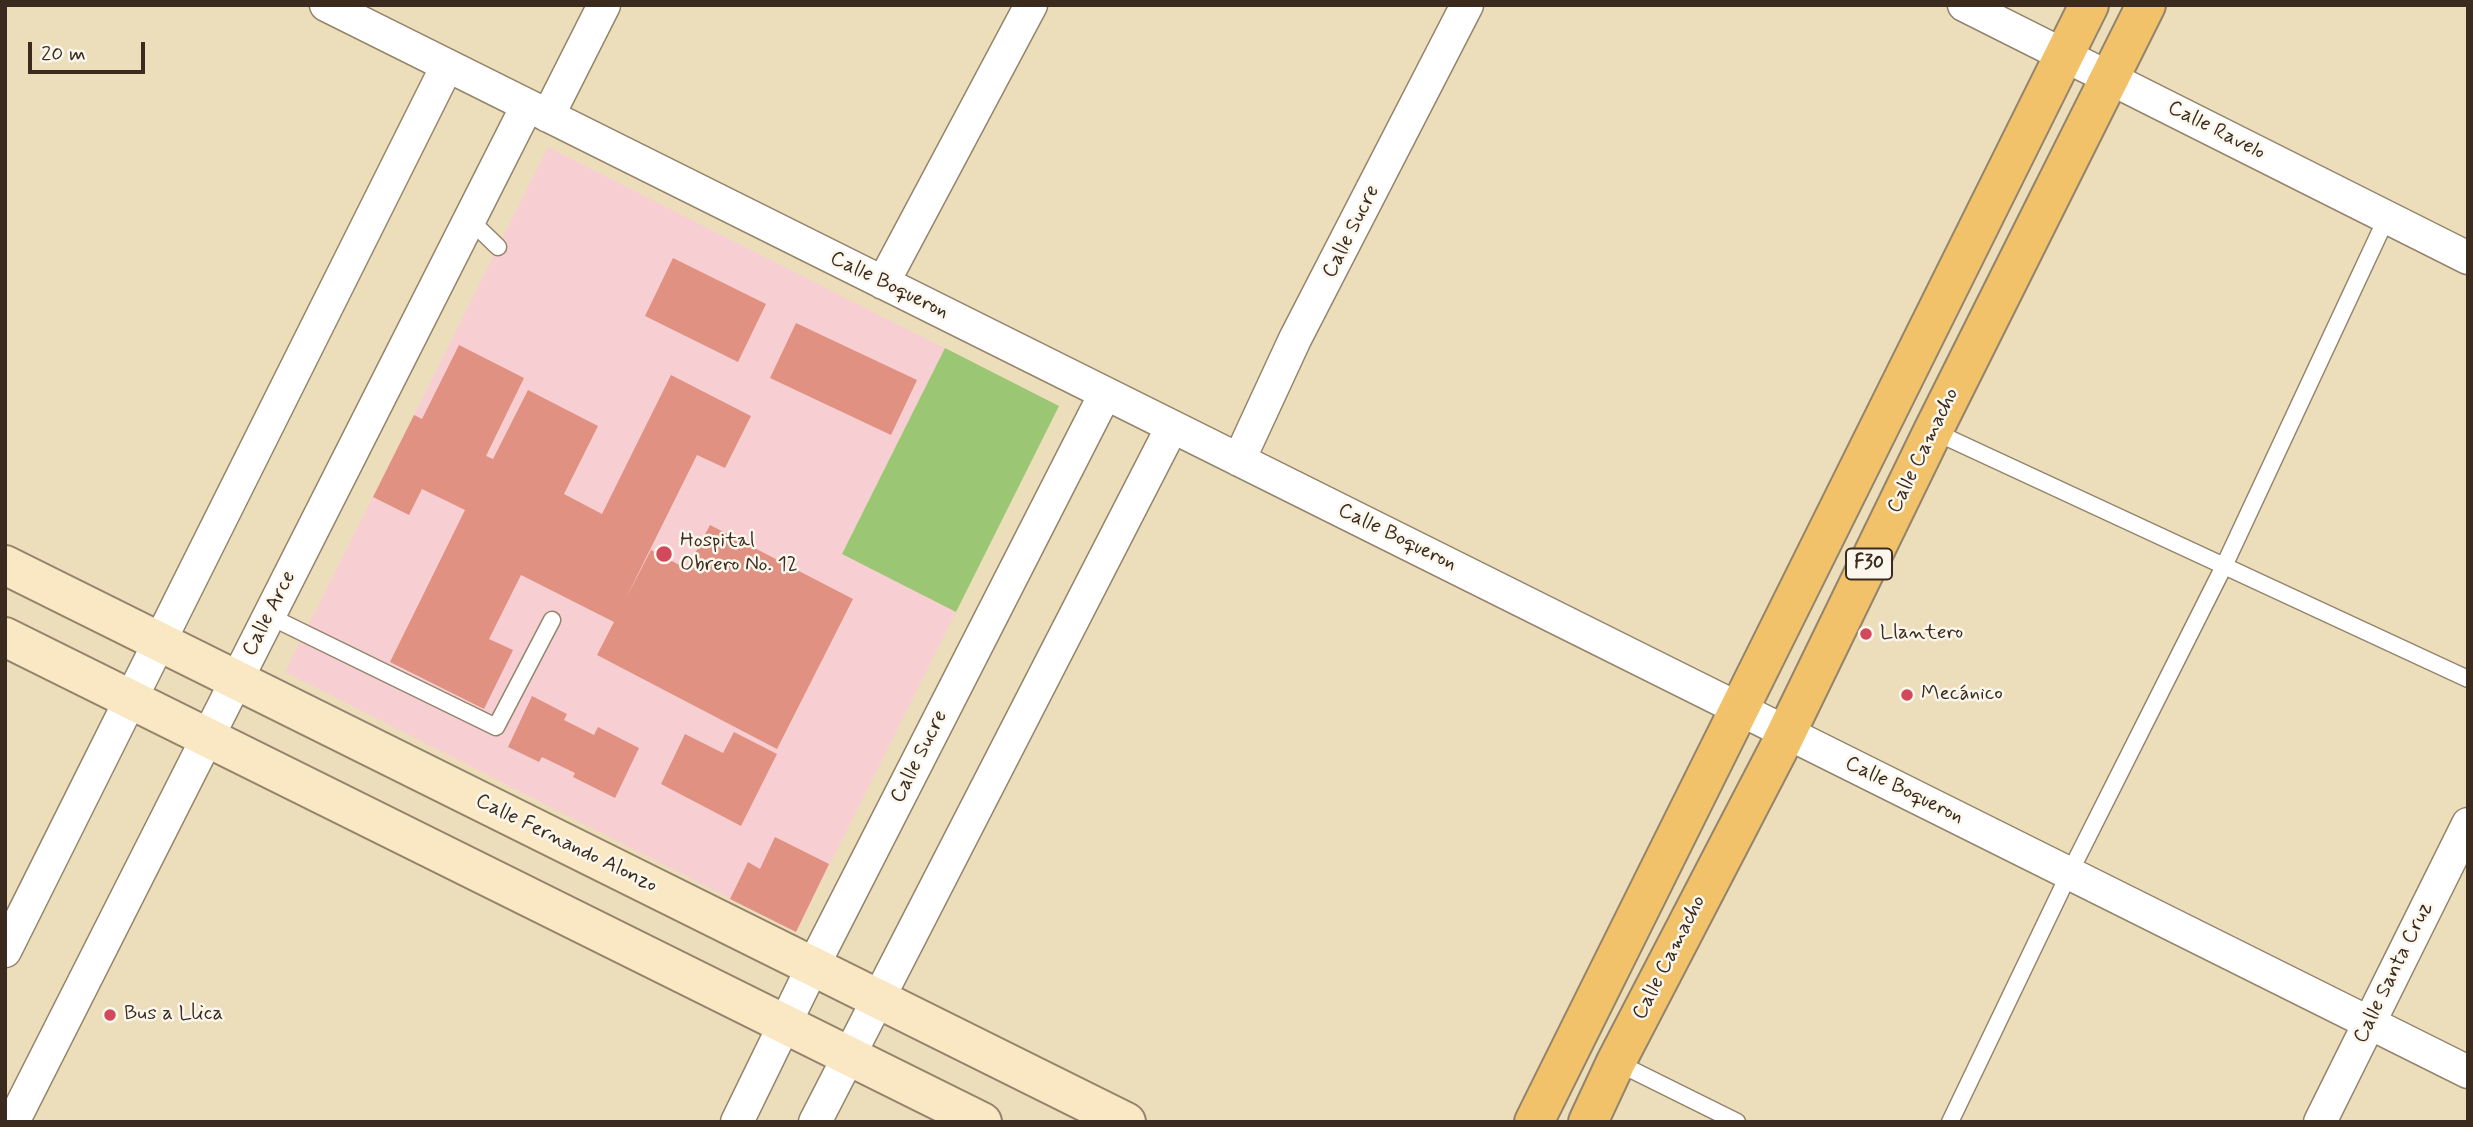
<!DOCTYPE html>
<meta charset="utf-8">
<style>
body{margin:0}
#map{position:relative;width:2473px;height:1127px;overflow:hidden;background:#eddebb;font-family:Mynerve,sans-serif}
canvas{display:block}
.frame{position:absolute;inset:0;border:7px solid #3b2a1e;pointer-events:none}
.scale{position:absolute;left:28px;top:42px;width:117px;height:32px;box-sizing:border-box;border:4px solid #3b2a1e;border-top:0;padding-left:9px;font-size:21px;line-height:24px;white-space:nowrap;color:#3b2a1e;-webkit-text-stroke:5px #fbf7ec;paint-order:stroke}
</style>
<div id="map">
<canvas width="2473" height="1127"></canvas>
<div class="frame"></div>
<div class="scale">20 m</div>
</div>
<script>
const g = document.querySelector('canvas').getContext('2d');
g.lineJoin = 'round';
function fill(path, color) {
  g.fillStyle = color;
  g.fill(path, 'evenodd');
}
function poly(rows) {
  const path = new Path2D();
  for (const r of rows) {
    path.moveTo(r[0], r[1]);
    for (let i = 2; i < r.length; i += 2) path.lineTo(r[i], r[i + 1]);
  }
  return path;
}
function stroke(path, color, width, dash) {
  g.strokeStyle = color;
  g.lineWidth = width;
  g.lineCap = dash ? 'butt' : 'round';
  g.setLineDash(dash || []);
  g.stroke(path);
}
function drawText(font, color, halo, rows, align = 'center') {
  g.font = font + ' Mynerve,sans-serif';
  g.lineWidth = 5;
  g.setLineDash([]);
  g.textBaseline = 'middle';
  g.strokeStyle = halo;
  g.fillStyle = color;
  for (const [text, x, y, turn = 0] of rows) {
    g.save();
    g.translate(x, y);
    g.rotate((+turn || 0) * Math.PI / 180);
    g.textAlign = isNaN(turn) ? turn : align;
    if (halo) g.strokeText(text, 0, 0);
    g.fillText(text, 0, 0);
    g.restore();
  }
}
fill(poly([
 [548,147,1059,406,796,932,285,672]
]), '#f7cfd2');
fill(poly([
 [945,348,1059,406,956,612,842,554]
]), '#9bc774');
fill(poly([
 [673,258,766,304,738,362,645,316],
 [796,323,917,380,891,435,770,378],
 [459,345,524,378,486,456,493,459,528,390,598,426,564,494,602,514,671,375,751,416,725,468,697,455,625,600,651,550,687,569,710,525,853,599,777,749,597,655,614,622,521,575,489,639,513,650,484,709,390,662,465,510,422,489,409,515,373,497,414,415,422,419],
 [532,696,567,714,564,720,594,735,598,727,639,748,615,798,573,777,575,773,542,757,539,762,508,747],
 [734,732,777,754,741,826,661,784,685,734,723,753],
 [775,837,829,864,796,932,730,899,748,862,760,869]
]), '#e09181');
const service = poly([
 [469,219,498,247],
 [1933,431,2468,679],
 [269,616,496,727,552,620],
 [1616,1062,1737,1122],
 [1950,1122,2069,874,2224,566,2387,217]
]);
const minor = poly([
 [326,5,2468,1072],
 [1964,5,2468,258],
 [548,116,604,5],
 [883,283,1031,5],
 [1239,460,1295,339,1467,5],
 [5,951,447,66],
 [13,1122,527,106],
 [737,1122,813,966,1105,394],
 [815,1122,1172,427],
 [2320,1122,2468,824]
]);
const secondary = poly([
 [5,565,1126,1122],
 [5,637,982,1122]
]);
const trunk = poly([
 [1534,1122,2089,5],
 [1588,1122,1616,1062,1778,750,1933,431,2146,5]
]);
stroke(service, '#94846c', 19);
stroke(minor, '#94846c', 35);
stroke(secondary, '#94846c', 42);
stroke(trunk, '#94846c', 42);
stroke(service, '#fff', 16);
stroke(minor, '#fff', 32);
stroke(secondary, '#fae7c3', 38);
stroke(trunk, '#f2c26a', 38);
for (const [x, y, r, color] of [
 [664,554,9,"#d1495b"],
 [1866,634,7,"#d1495b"],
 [1907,695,7,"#d1495b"],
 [110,1015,7,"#d1495b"]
]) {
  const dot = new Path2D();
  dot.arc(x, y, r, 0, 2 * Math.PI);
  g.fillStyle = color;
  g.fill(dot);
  stroke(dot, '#fbf7ec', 2.5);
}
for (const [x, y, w] of [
 [1869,564,46]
]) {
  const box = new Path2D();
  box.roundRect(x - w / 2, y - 15.5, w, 31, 5);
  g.fillStyle = '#fbf7ec';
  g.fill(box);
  stroke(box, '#3b2a1e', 2);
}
drawText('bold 19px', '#3b2a1e', null, [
 ["F30",1869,564]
]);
drawText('21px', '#3b2a1e', '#fbf7ec', [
 ["Calle Ravelo",2216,131,27],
 ["Calle Sucre",1352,232,-63],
 ["Calle Boqueron",889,286,26],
 ["Calle Camacho",1924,451,-64],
 ["Calle Boqueron",1397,538,26],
 ["Calle Arce",270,614,-63],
 ["Calle Sucre",920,757,-63],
 ["Calle Boqueron",1904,791,26],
 ["Calle Fernando Alonzo",566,844,26],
 ["Calle Camacho",1670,958,-63],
 ["Calle Santa Cruz",2394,973,-64]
]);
drawText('21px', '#3b2a1e', '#fbf7ec', [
 ["Hospital",680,542],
 ["Obrero No. 12",680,566],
 ["Llantero",1880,634],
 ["Mecánico",1921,695],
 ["Bus a Llica",124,1015]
], 'left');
</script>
